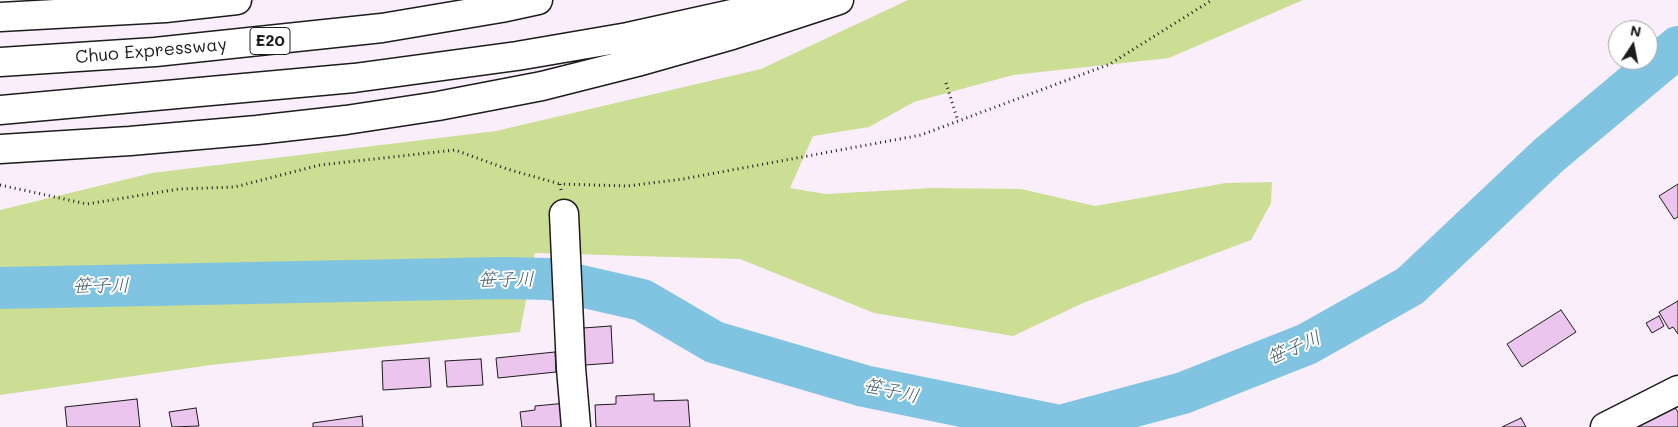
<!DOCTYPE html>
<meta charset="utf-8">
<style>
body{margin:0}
#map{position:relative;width:1678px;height:427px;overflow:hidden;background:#f9eefa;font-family:Mali,sans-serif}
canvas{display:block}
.north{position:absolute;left:1608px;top:20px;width:50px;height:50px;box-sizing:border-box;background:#fff;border:1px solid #a4a4a4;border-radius:50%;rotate:11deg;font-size:14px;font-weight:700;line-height:20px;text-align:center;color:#1c1c1c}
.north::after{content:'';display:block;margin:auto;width:18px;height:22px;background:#1c1c1c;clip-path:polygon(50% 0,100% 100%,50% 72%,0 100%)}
</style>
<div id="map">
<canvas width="1678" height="427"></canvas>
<div class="north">N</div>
</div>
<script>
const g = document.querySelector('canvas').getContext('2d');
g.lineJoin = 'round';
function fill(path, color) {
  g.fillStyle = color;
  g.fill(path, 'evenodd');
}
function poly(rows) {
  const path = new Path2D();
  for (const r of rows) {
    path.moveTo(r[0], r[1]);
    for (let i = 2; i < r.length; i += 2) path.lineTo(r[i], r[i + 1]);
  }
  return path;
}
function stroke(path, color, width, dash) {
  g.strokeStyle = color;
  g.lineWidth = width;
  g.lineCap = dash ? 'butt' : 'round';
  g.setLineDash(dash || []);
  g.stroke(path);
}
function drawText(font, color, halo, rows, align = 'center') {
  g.font = font + ' Mali,"Klee One",sans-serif';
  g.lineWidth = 4;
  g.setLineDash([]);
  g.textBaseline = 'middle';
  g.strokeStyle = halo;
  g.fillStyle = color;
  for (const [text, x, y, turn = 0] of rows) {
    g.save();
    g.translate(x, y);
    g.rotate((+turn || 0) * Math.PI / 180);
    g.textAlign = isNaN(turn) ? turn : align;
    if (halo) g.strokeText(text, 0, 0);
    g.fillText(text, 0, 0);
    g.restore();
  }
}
fill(poly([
 [908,0,1303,0,1169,58,1013,75,914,102,869,127,813,136,790,188,825,194,934,188,1021,189,1095,206,1226,183,1272,182,1271,203,1251,240,1083,303,1013,336,874,313,740,259,535,253,520,332,211,365,0,395,0,210,152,173,496,131,761,69]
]), '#cbde93');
stroke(poly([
 [0,288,502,278,550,279,642,300,714,342,864,386,1060,426,1183,393,1307,344,1410,286,1549,155,1678,47]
]), '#81c4e1', 42);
const building = poly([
 [1678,184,1678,217,1674,219,1659,196,1678,184],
 [1678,301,1678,334,1673,327,1669,329,1659,312,1678,301],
 [1561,310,1576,332,1522,367,1507,344,1561,310],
 [1659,316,1664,326,1652,333,1646,323,1659,316],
 [611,326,613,363,585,365,583,328,611,326],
 [555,352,556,372,498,378,496,358,555,352],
 [429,358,431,387,383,390,382,361,429,358],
 [481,359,483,385,447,387,445,361,481,359],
 [654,394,654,401,688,400,690,427,596,427,595,405,616,404,616,396,654,394],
 [137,399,140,427,67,427,65,407,137,399],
 [567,403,570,427,522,427,520,412,535,410,535,406,567,403],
 [1673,405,1678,412,1678,427,1638,427,1673,405],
 [196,408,199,426,172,427,169,412,196,408],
 [362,416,363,427,313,427,313,423,362,416],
 [1521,418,1526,427,1502,427,1521,418]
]);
fill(building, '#ecc5ee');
stroke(building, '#1c1c1c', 1);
const minor = poly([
 [564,214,571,368,576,427],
 [1605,427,1678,390]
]);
const highway = poly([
 [0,17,165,8,237,0],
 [0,62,155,52,382,28,501,8,538,0],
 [0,110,354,78,517,56,628,37,732,14,784,0],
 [0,149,130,141,257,130,346,120,438,106,542,86,637,62,732,35,839,0]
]);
stroke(minor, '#1c1c1c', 31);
stroke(highway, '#1c1c1c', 31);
stroke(poly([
 [946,83,958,121],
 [0,185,87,204,179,189,235,187,320,165,455,150,507,169,560,184],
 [561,190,560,184,627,186,683,179,921,135,1110,64,1212,0]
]), '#1c1c1c', 3, [1, 4]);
stroke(minor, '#fff', 28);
stroke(highway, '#fff', 28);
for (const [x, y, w] of [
 [270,41,40]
]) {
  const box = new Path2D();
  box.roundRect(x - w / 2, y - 13.5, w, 27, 4);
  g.fillStyle = '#fff';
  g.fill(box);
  stroke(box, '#1c1c1c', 1);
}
drawText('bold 16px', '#1c1c1c', null, [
 ["E20",270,41]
]);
drawText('18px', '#1c1c1c', '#fff', [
 ["Chuo Expressway",151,51,-5]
]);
drawText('italic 19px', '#445f6b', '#fff', [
 ["笹子川",506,280,-1],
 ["笹子川",101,286,-1],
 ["笹子川",1294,348,-24],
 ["笹子川",891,391,12]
]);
</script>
